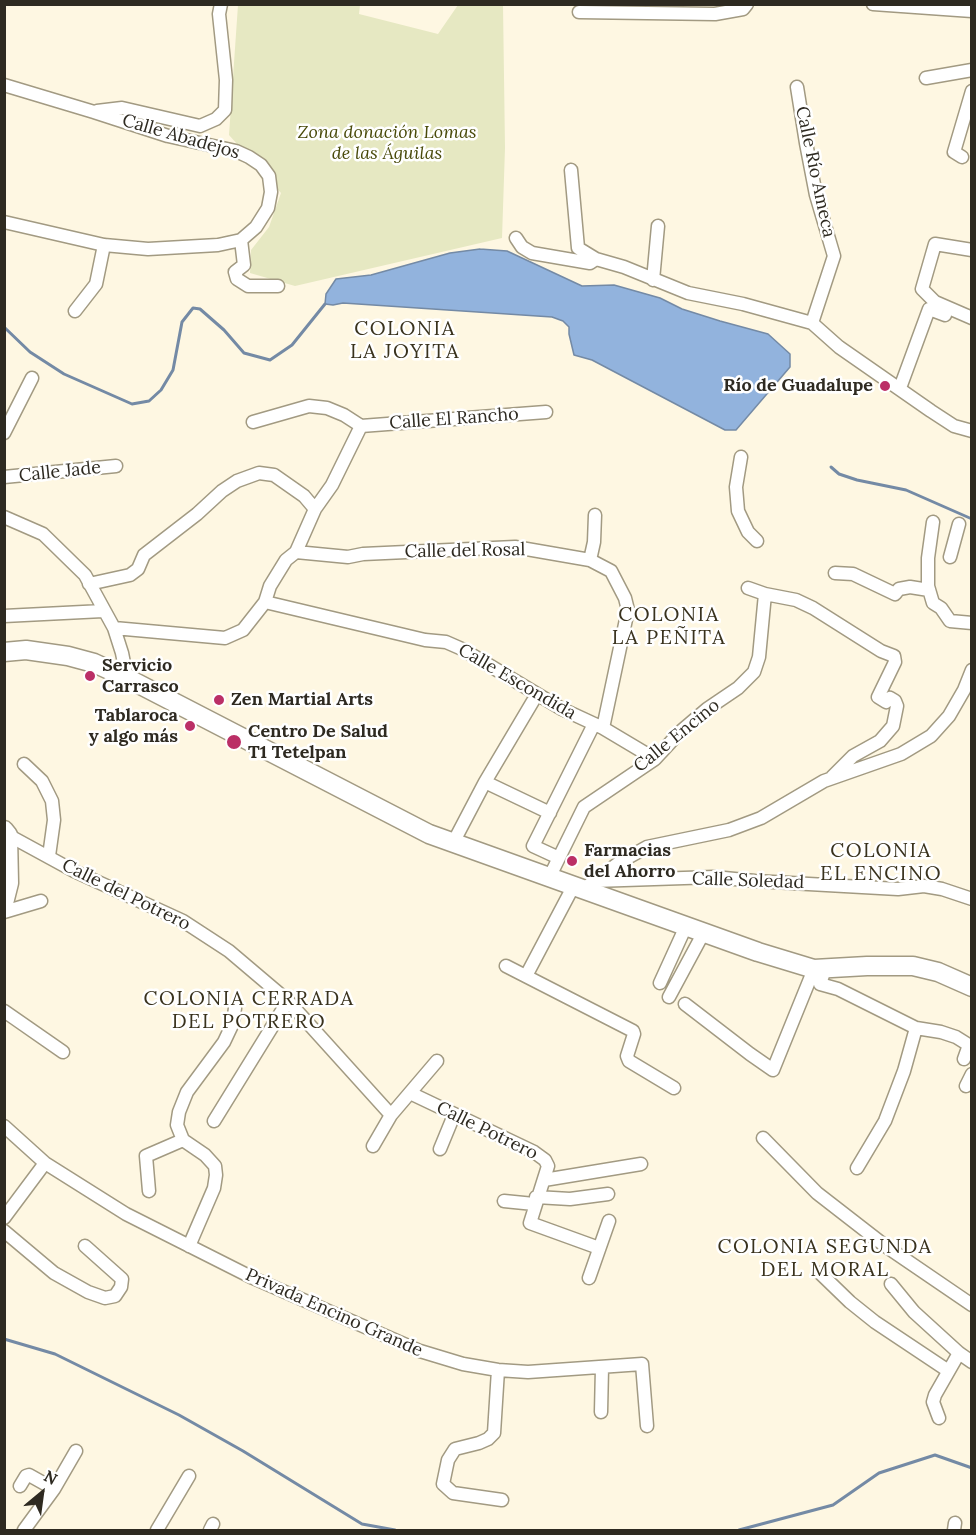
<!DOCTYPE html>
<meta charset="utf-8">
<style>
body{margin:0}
#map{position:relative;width:976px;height:1535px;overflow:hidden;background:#fef7e2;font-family:Lora,serif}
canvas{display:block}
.frame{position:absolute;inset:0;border:6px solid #2e2a21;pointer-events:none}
.north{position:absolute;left:12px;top:1463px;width:60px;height:60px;-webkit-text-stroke:4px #fff;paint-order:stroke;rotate:29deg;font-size:16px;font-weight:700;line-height:24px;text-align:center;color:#2e2a21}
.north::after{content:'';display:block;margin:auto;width:21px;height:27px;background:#2e2a21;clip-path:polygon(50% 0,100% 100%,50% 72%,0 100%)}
</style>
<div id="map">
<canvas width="976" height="1535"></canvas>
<div class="frame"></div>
<div class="north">N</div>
</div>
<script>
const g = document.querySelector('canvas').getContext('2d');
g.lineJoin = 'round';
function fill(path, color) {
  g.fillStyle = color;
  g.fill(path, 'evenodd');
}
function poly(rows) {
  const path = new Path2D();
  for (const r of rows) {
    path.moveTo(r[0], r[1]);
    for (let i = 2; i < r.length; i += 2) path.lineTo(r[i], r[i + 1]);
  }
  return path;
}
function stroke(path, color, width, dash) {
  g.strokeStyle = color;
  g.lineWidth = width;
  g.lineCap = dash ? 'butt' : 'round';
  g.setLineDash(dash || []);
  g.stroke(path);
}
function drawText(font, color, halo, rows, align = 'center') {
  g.font = font + ' Lora,serif';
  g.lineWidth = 5;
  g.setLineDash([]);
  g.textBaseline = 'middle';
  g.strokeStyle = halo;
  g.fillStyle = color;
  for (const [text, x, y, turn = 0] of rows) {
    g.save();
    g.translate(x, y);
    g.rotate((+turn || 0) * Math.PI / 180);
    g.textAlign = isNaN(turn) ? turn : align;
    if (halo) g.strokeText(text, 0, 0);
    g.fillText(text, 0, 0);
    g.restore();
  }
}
fill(poly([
 [238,5,360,5,359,14,438,34,458,5,503,5,505,148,502,238,295,286,250,273,251,250,269,227,281,193,229,135]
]), '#e6e8c2');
const water = poly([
 [480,249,507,251,582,286,614,285,660,298,682,309,720,321,768,334,790,354,790,367,736,430,725,430,592,360,574,355,569,334,569,327,563,321,552,317,343,303,333,305,325,304,326,294,336,279,371,275,450,253,480,249]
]);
fill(water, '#92b3dd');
stroke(water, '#748aa5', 1.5);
stroke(poly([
 [4,327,30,352,64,374,132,404,149,401,161,390,173,370,182,322,193,308,200,309,224,330,244,353,270,360,292,345,325,304],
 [831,467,839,474,857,480,906,490,972,519],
 [4,1339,55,1354,179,1415,243,1451,362,1524,395,1530],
 [739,1530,833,1505,879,1473,935,1455,972,1468]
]), '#748aa5', 3);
const street = poly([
 [873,4,972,11],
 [579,12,715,14,743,9,747,4],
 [926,78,972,70],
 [4,85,94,112,168,136,236,151,249,157,261,165,269,176,271,192,268,208,256,227,241,240,218,245,148,249,104,245,4,222],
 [797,87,806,143,816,195,834,256,812,323],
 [97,111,122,108,200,126,216,119,225,110,226,80,219,14,221,4],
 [962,157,954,152,972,91],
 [571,170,578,248,596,259],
 [516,238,522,247,532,253,590,263,596,259,624,267,688,293,743,304,812,323,839,347,931,411,954,426,972,431],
 [241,240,244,265,235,272,237,279,248,286,278,286],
 [972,250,935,244,922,289,935,302,972,318],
 [653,280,658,226],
 [75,311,96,284,104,245],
 [900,388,929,309,945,315],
 [361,426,546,412],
 [4,433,32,378],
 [741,457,736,487,738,511,748,532,757,541],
 [4,477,116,466],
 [4,517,43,534,85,575,114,628,122,653,127,678],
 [933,522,928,558,928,586,933,603,941,608,950,621,972,623],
 [296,552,348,557,363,554,515,547,590,560,611,571,625,598,628,610,603,728],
 [950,557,959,524],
 [590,560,594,542,595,515],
 [835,573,853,574,895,594,899,589,910,587,929,590],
 [89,584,130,575,138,569,144,555,197,514,222,491,237,481,259,473,274,475,304,496,315,509],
 [765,594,796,600,813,608,881,651,894,656,895,662,878,697,886,702,890,698,895,701,897,706,893,726,880,741,853,756,832,777],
 [265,602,425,640,446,642,462,649,562,709,603,728,655,759],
 [4,616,103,611],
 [114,628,225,638,243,630,265,602,270,586,286,560,296,552,315,509,332,485,361,426,344,415,327,408,309,406,253,422],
 [24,764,42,781,52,801,54,820,49,856],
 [485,782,550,813],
 [8,835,74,871,183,921,229,951,288,1001,391,1115],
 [453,843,485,782,533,701],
 [559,858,533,846,594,724],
 [549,878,584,807,655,759,680,732,707,709,738,688,754,672,759,657,765,594,748,588],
 [594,881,714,877,755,881,898,889,924,886,942,889,972,899],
 [582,890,620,862,647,847,729,830,761,818,824,781,901,754,931,736,949,716,964,690,972,670],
 [4,912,41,901],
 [506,966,633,1031,634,1034,627,1056,629,1061,674,1088],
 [825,969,820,984,838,989,916,1028,941,1032,956,1037,972,1047],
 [526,976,573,887],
 [660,983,686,926],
 [669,997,704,932],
 [685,1004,750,1054,773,1070,814,969],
 [4,1011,63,1052],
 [964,1059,969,1045],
 [966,1086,972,1074],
 [410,1093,534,1152,545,1160,548,1166,530,1223,599,1248],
 [214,1121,288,1001],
 [4,1126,45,1163,126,1214,253,1278,420,1351,463,1364,498,1370,528,1372,642,1364,647,1426],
 [763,1138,817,1193,884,1245,972,1305],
 [373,1146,391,1115,437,1061],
 [440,1149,454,1115],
 [857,1168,885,1121,904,1071,916,1028],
 [544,1180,641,1164],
 [149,1191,146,1156,183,1140],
 [536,1197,570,1199,608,1194],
 [504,1201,534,1204],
 [4,1218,45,1163],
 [4,1231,54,1273,88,1292,105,1298,115,1296,121,1287,122,1279,85,1246],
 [189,1246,214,1188,216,1175,215,1166,205,1155,183,1140,177,1125,179,1112,187,1092,224,1042,233,1023,235,1008],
 [820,1273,850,1302,875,1322,947,1370],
 [589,1278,609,1221],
 [891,1284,914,1312,959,1353,972,1362],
 [498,1370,494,1433,488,1439,479,1443,455,1449,448,1460,443,1484,453,1493,502,1500],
 [601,1412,602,1368],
 [939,1418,933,1402,935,1395,959,1353],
 [20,1486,26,1476,29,1475,54,1489],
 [24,1530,54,1489,76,1451],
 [157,1530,189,1476],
 [210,1530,213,1524],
 [954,1530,955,1523]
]);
const secondary = poly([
 [4,652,26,650,68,656,94,663,127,678,429,834,758,952,814,969,867,966,913,966,938,972,972,987],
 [4,830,8,835,9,883,4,903]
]);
stroke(street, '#a29a82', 15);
stroke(secondary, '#a29a82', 21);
stroke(street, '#fff', 12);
stroke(secondary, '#fff', 18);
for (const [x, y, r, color] of [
 [885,386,6,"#bb2f66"],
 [90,676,6,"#bb2f66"],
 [219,700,6,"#bb2f66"],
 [190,726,6,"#bb2f66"],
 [234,742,8,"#bb2f66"],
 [572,861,6,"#bb2f66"]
]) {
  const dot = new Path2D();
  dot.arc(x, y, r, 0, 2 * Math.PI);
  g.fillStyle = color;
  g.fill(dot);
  stroke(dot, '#fff', 2);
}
drawText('italic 18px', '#494a0a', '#fff', [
 ["Zona donación Lomas",387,133],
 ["de las Águilas",387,154]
]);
drawText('18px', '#2e2a21', '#fff', [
 ["Calle Abadejos",181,137,16],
 ["Calle Río Ameca",815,172,78],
 ["Calle El Rancho",454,419,-4],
 ["Calle Jade",60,472,-6],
 ["Calle del Rosal",465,551,-1],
 ["Calle Escondida",517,682,30],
 ["Calle Encino",677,736,-39],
 ["Calle Soledad",748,881,2],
 ["Calle del Potrero",126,895,26],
 ["Calle Potrero",487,1131,26],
 ["Privada Encino Grande",334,1313,24]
]);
drawText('bold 18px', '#2e2a21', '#fff', [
 ["Río de Guadalupe",873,386,"right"],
 ["Servicio",102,666],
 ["Carrasco",102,687],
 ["Zen Martial Arts",231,700],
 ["Tablaroca",178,716,"right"],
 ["y algo más",178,737,"right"],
 ["Centro De Salud",248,732],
 ["T1 Tetelpan",248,753],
 ["Farmacias",584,851],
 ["del Ahorro",584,872]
], 'left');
g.letterSpacing = '1.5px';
drawText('20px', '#39321d', '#fff', [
 ["COLONIA",405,329],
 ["LA JOYITA",405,352],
 ["COLONIA",669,615],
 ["LA PEÑITA",669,638],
 ["COLONIA",881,851],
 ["EL ENCINO",881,874],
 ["COLONIA CERRADA",249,999],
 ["DEL POTRERO",249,1022],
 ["COLONIA SEGUNDA",825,1247],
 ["DEL MORAL",825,1270]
]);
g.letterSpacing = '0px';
</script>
